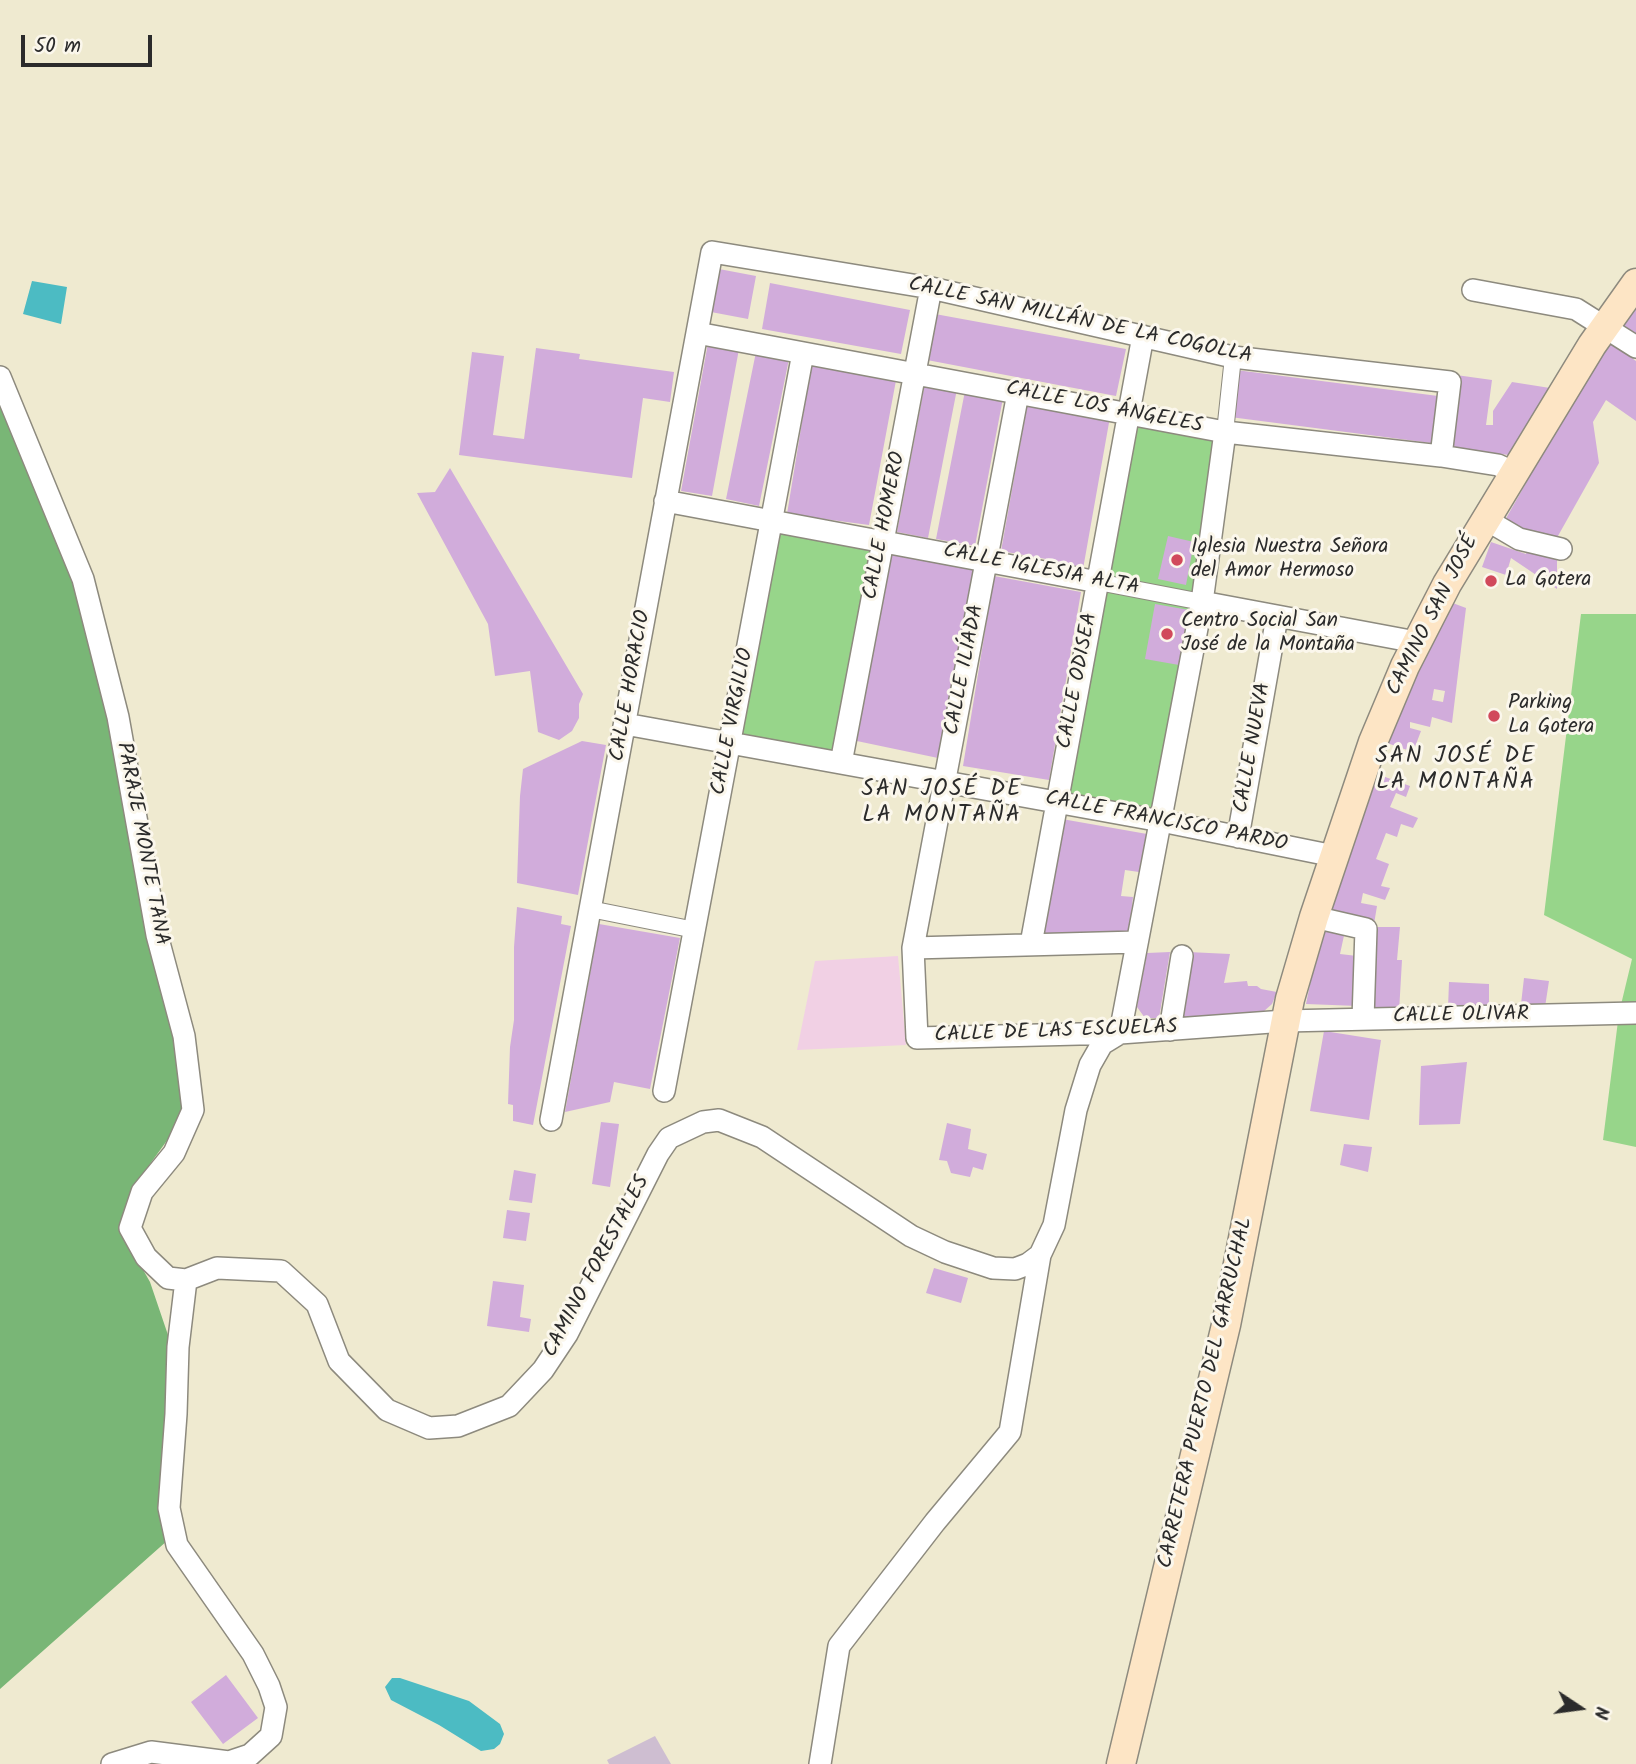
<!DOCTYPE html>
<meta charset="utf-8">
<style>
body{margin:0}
#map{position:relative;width:1636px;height:1764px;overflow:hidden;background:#efead0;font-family:Kalam,sans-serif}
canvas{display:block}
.north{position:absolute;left:1545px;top:1673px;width:70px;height:70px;-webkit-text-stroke:5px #fbf7ec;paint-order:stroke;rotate:103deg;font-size:19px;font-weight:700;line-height:28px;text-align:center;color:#2b2b2b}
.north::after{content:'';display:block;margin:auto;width:24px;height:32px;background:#2b2b2b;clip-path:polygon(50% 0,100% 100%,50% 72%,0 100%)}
.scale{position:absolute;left:21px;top:35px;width:131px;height:32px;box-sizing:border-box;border:4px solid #2b2b2b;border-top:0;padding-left:9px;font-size:21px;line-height:24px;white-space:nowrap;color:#2b2b2b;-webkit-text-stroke:5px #fbf7ec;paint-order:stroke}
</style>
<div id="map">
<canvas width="1636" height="1764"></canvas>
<div class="north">N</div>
<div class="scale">50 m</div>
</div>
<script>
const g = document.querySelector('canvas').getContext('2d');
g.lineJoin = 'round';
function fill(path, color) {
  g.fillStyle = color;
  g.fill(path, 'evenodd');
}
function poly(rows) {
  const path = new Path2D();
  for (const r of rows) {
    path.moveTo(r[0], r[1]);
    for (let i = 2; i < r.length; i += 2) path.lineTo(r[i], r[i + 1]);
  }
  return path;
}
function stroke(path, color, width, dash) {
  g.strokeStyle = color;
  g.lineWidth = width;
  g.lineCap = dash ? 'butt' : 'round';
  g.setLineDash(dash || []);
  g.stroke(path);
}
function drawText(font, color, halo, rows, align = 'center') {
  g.font = font + ' Kalam,sans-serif';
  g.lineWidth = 6;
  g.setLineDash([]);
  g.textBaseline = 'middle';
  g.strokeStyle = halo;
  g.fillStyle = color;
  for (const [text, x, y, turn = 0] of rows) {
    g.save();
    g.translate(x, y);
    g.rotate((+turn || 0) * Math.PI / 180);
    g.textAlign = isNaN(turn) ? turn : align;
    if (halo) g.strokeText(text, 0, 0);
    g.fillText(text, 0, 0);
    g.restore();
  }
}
fill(poly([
 [898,956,906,1045,797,1050,815,961]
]), '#f1d0e4');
fill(poly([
 [655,1736,671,1764,609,1764,607,1760]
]), '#cebed1');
fill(poly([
 [1129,413,1225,432,1161,821,1056,802],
 [772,521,883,542,841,763,730,743],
 [1581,614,1636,614,1636,1147,1603,1140,1619,1013,1632,959,1544,915]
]), '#97d58a');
fill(poly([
 [0,406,75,578,105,683,186,1085,184,1117,150,1164,130,1202,129,1245,150,1282,168,1335,168,1540,0,1689]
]), '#79b676');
fill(poly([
 [32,281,67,287,61,324,23,314],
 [392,1678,400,1678,469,1701,500,1724,504,1734,500,1744,494,1749,481,1751,439,1725,391,1700,385,1687]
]), '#4cbbc3');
fill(poly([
 [719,269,756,276,748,319,711,312],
 [770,283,910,310,901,354,762,329],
 [1636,307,1636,335,1623,326],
 [935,314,1126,349,1116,396,927,360],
 [1609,342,1636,361,1636,421,1606,400,1593,422,1599,463,1554,543,1504,522,1526,483,1529,472],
 [708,343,739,349,712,496,681,491],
 [536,348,580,354,579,359,674,372,670,402,643,398,632,478,459,455,472,352,504,356,493,435,524,439],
 [756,352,789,359,759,506,726,499],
 [812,361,897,375,869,525,787,514],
 [1236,370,1438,396,1431,443,1230,417],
 [1456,375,1492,380,1486,425,1493,425,1493,411,1512,382,1550,388,1509,455,1447,448],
 [925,383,957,389,928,538,897,532],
 [965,391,1003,398,975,546,936,539],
 [1028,401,1110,417,1083,569,1046,559,1001,551],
 [450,468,583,694,579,704,579,718,572,731,559,740,538,732,530,671,495,676,488,624,417,493,435,492],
 [1168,536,1194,542,1186,585,1158,579],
 [1491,542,1526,554,1527,549,1557,552,1557,589,1511,558,1506,575,1482,567],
 [891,554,975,569,938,758,852,740],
 [994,576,1081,592,1049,780,963,766],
 [1450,602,1466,608,1452,723,1432,717,1430,727,1410,722,1410,728,1421,731,1413,752,1387,743,1404,699],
 [1434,689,1445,691,1443,702,1432,700],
 [1155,604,1189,610,1179,665,1145,659],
 [582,741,606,745,578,895,517,883,520,796,523,769],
 [1377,774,1410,786,1406,797,1396,793,1390,807,1418,818,1413,828,1401,824,1397,837,1386,833,1376,859,1389,864,1381,886,1390,888,1385,900,1363,893,1361,903,1377,906,1374,924,1327,914],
 [1062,819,1147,834,1139,872,1125,870,1121,896,1133,897,1129,931,1043,936],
 [517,907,562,916,561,924,571,926,533,1125,513,1121,513,1105,508,1104,510,1047,514,1020,514,947],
 [599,924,680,938,650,1089,614,1082,610,1102,565,1112],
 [1322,926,1345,931,1340,954,1357,956,1358,1006,1306,1004],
 [1375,927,1400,927,1397,960,1402,960,1399,1012,1369,1011],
 [1170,952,1159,1018,1145,1018,1137,1007,1147,953],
 [1188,952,1230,954,1224,983,1247,981,1248,986,1257,986,1261,989,1277,992,1272,1004,1263,1012,1221,1017,1178,1017],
 [1524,978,1549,981,1545,1007,1521,1004],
 [1449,982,1489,984,1489,1009,1448,1008],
 [1324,1031,1381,1040,1369,1120,1310,1111],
 [1467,1062,1460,1124,1419,1125,1421,1066],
 [601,1122,619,1124,610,1187,592,1184],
 [947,1123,971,1129,968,1149,987,1154,983,1170,973,1167,970,1177,951,1173,947,1161,939,1160],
 [1344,1144,1372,1147,1368,1172,1340,1165],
 [514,1170,536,1174,532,1203,509,1200],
 [507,1210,530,1213,526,1241,503,1238],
 [934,1268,968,1278,961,1303,926,1293],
 [493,1281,524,1285,520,1317,531,1319,529,1332,487,1326],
 [226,1675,258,1718,223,1744,191,1702]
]), '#d1acdb');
const pedestrian = poly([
 [1225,432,1233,357],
 [1098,582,1202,602],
 [590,909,695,930]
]);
const minor = poly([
 [1473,290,1576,309,1636,347],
 [697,333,1225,432,1441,456,1498,465,1513,472],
 [0,377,83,579,118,717,157,935,184,1036,193,1110,174,1153,142,1192,130,1228,146,1257,168,1278,186,1280,217,1268,281,1271,317,1304,339,1361,387,1410,429,1428,458,1426,509,1406,543,1370,567,1334,658,1154,669,1138,703,1122,719,1120,762,1137,911,1236,945,1252,993,1268,1015,1269,1028,1264,1040,1255,1054,1225,1076,1110,1090,1065,1102,1044,1120,1033],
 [1018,393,913,948,917,1038,1120,1033,1285,1021,1636,1013],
 [665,501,1098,582],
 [1485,519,1519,539,1561,549],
 [1202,602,1416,642],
 [625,724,1161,821,1334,856],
 [841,763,931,288],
 [1238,837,1277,617],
 [1314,917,1366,929,1363,1019],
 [1031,944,1143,336],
 [913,948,1137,942],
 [1170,1030,1182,956],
 [1120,1033,1202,602,1225,432],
 [664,1091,803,353],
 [551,1120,712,252,931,288,1233,357,1450,382,1441,456],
 [112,1764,151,1752,229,1762,250,1755,271,1736,276,1707,269,1686,253,1654,177,1545,169,1508,176,1414,178,1347,186,1280],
 [820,1764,839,1646,935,1522,1010,1432,1040,1255]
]);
const secondary = poly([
 [1121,1764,1226,1325,1290,999,1314,917,1373,742,1405,666,1447,584,1592,345,1636,283]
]);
stroke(pedestrian, '#8d8a7e', 18);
stroke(minor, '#8d8a7e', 24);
stroke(secondary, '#8d8a7e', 31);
stroke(pedestrian, '#fff', 16);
stroke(minor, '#fff', 21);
stroke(secondary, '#fde5c5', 28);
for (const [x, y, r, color] of [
 [1177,560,7,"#d1495b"],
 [1491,581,7,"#d1495b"],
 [1167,634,7,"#d1495b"],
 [1494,716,7,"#d1495b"]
]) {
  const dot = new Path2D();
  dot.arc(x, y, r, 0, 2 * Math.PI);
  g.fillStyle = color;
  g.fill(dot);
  stroke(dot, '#fbf7ec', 2.5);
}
drawText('21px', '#2b2b2b', '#fbf7ec', [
 ["CALLE SAN MILLÁN DE LA COGOLLA",1080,322,12],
 ["CALLE LOS ÁNGELES",1104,409,11],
 ["CALLE HOMERO",886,526,-79],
 ["CALLE IGLESIA ALTA",1041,571,11],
 ["CAMINO SAN JOSÉ",1434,616,-63],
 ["CALLE ILÍADA",966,670,-79],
 ["CALLE ODISEA",1079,681,-79],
 ["CALLE HORACIO",632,686,-80],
 ["CALLE VIRGILIO",734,722,-79],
 ["CALLE NUEVA",1254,748,-80],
 ["CALLE FRANCISCO PARDO",1166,823,11],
 ["PARAJE MONTE TANA",141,844,79],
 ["CALLE OLIVAR",1461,1017,-1],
 ["CALLE DE LAS ESCUELAS",1056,1033,-2],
 ["CAMINO FORESTALES",598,1267,-62],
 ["CARRETERA PUERTO DEL GARRUCHAL",1207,1393,-77]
]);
drawText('21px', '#2b2b2b', '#fbf7ec', [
 ["Iglesia Nuestra Señora",1191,548],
 ["del Amor Hermoso",1191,572],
 ["La Gotera",1505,581],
 ["Centro Social San",1181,622],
 ["José de la Montaña",1181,646],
 ["Parking",1508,704],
 ["La Gotera",1508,728]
], 'left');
g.letterSpacing = '2px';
drawText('23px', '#2b2b2b', '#fbf7ec', [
 ["SAN JOSÉ DE",1456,758],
 ["LA MONTAÑA",1456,784],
 ["SAN JOSÉ DE",942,791],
 ["LA MONTAÑA",942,817]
]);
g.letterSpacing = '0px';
</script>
